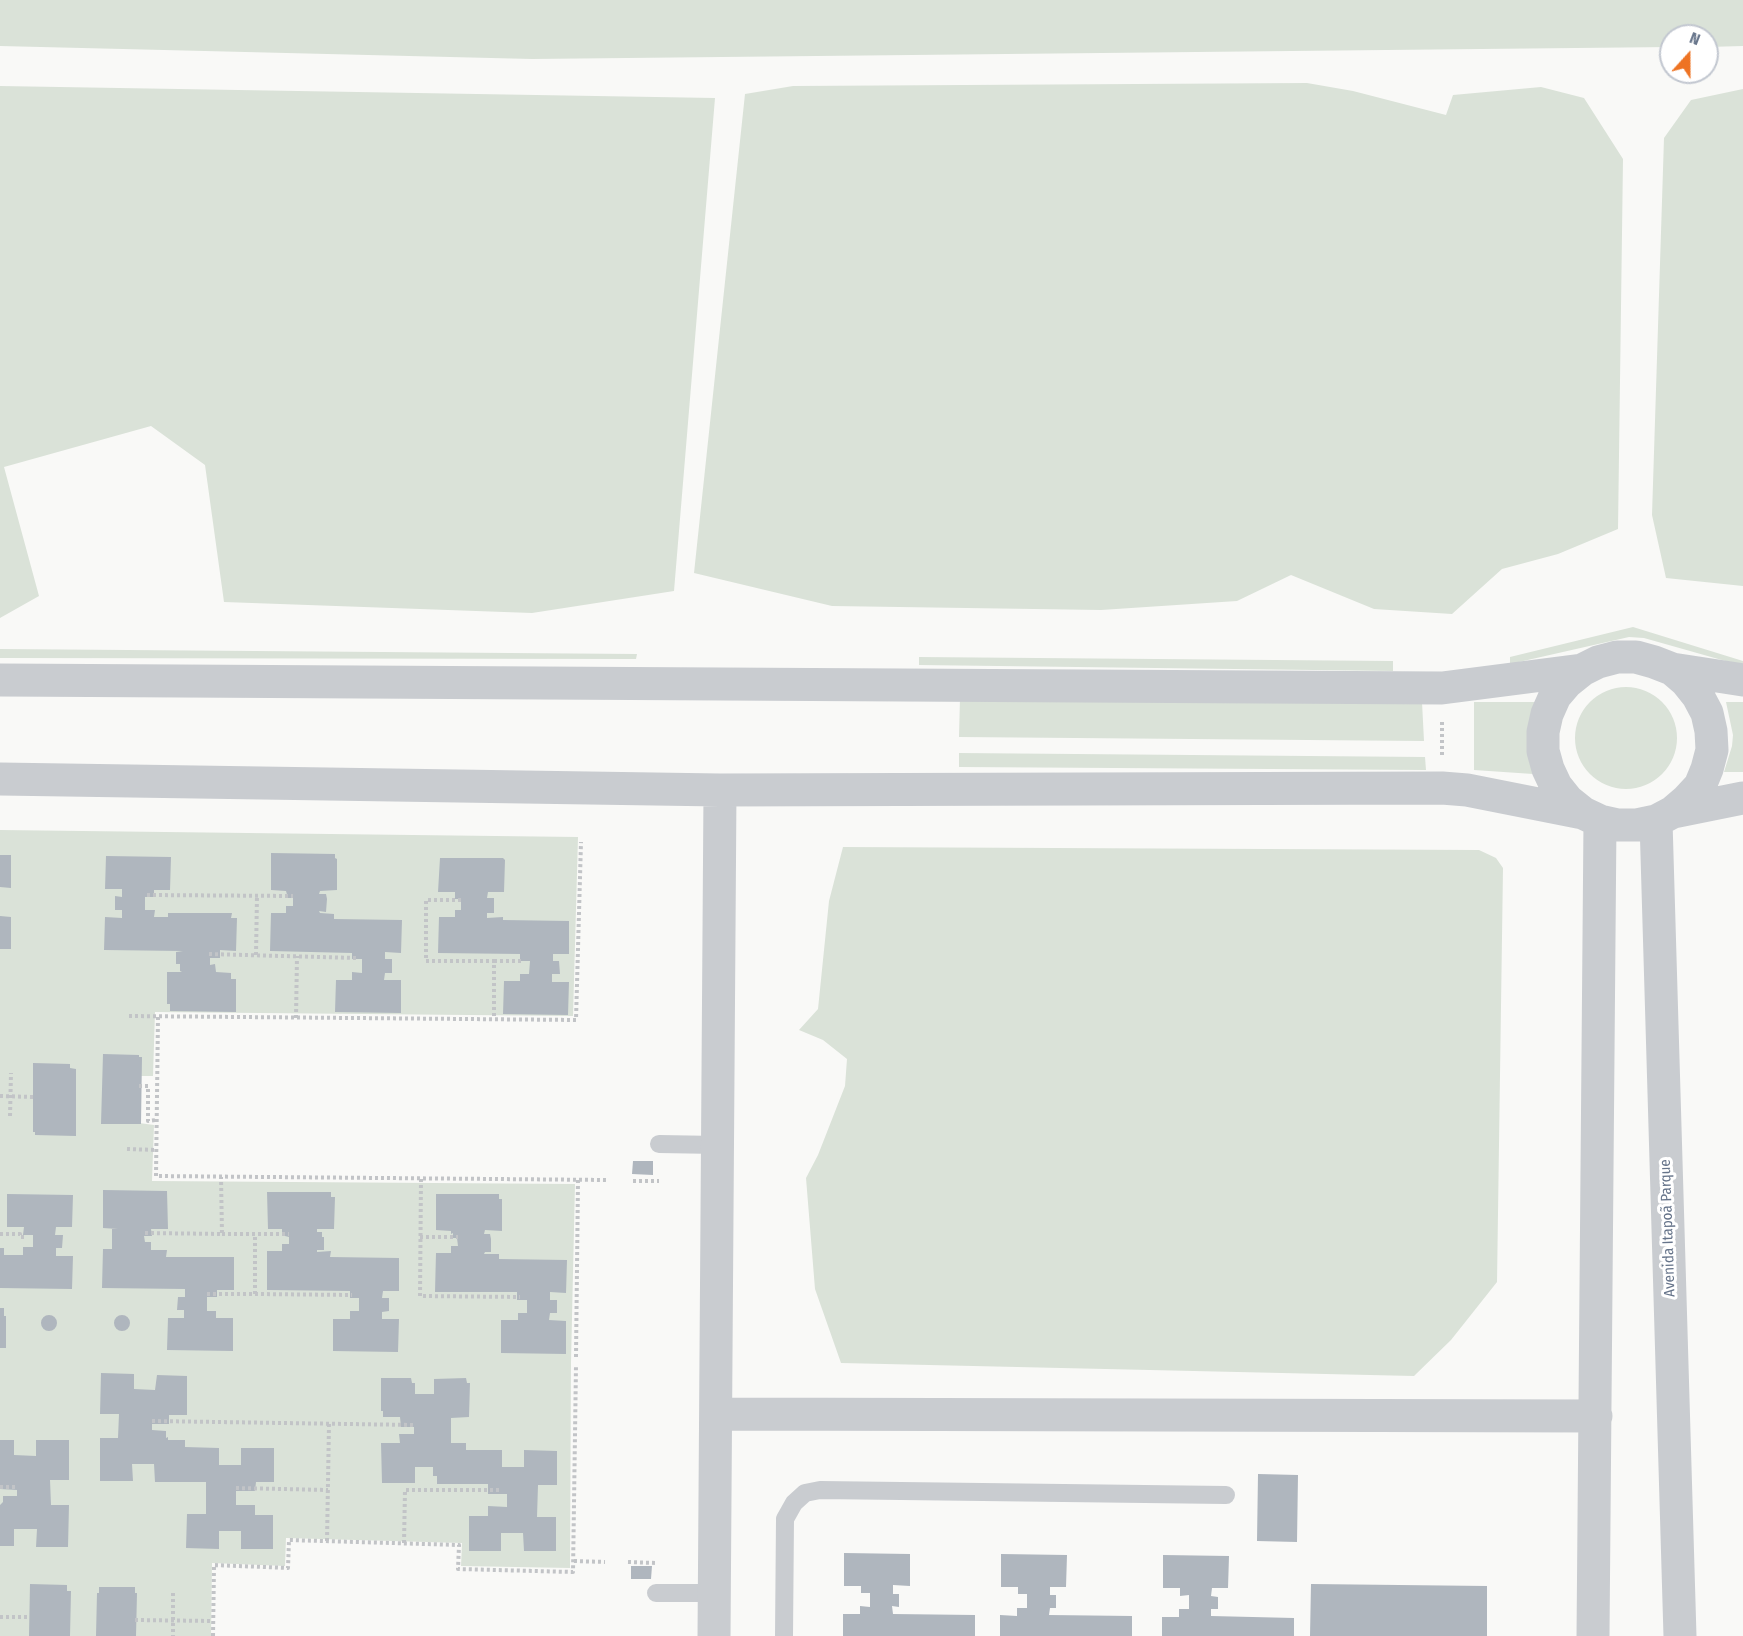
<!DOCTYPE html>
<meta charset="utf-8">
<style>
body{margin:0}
#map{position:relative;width:1743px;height:1636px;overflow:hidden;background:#f9f9f7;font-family:"Fira Sans Condensed",sans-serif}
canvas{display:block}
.north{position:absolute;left:1659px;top:24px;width:60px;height:60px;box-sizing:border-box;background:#fff;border:2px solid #c2c7d0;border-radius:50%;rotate:21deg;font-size:16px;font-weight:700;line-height:24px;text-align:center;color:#66748a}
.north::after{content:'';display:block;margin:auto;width:21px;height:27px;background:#ee7323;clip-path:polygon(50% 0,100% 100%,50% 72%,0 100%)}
</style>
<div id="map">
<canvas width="1743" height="1636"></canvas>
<div class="north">N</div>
</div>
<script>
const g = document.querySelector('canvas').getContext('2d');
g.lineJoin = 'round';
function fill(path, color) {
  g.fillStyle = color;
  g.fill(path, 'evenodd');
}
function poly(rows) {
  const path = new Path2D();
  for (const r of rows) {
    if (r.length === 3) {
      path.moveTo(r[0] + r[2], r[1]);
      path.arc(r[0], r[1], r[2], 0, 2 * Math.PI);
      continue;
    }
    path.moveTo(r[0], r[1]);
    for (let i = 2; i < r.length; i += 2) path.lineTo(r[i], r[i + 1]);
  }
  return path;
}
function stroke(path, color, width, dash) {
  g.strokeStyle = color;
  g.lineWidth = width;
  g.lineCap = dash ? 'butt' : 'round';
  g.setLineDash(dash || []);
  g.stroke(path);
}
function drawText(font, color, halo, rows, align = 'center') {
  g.font = font + ' "Fira Sans Condensed",sans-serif';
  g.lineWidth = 6;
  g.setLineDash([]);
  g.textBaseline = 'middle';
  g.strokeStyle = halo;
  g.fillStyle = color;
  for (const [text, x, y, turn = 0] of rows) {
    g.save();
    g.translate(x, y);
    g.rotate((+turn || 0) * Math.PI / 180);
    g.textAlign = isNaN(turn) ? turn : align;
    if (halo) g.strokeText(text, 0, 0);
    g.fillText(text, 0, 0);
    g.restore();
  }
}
fill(poly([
 [0,0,1743,0,1743,46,1707,47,1707,36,1671,36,1671,47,532,59,0,46],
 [1307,83,1353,91,1446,115,1453,95,1541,87,1584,98,1623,159,1618,529,1558,554,1502,569,1452,614,1374,609,1291,575,1237,601,1101,610,832,606,694,573,745,94,793,86],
 [0,86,715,98,674,591,532,613,224,602,205,465,151,426,4,467,39,596,0,618],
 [1743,89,1743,586,1666,578,1652,515,1664,138,1691,100],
 [1633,627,1743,661,1743,666,1644,638,1629,637,1510,664,1510,657],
 [0,649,637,654,636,659,0,658],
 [919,657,1393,661,1393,671,919,665],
 [1626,738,51],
 [960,698,1422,702,1424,741,959,737],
 [1474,702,1536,702,1533,774,1474,770],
 [1726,702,1743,702,1743,772,1724,772,1732,746,1733,735],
 [959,753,1425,757,1426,770,959,767],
 [0,830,578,837,573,1016,155,1012,153,1076,140,1076,139,1123,154,1125,152,1181,575,1184,571,1362,570,1568,461,1566,462,1543,286,1538,285,1566,212,1563,211,1636,0,1636],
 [843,847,1479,850,1496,858,1503,868,1497,1282,1451,1340,1414,1376,841,1363,815,1289,806,1178,818,1155,845,1086,847,1059,823,1040,799,1030,818,1009,829,901]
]), '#dae2d8');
fill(poly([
 [271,853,335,854,335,858,337,859,337,890,320,891,319,894,326,894,327,899,326,912,319,911,320,913,334,914,334,919,402,920,401,953,385,952,385,959,392,959,392,973,385,973,384,980,401,980,401,1013,335,1012,336,980,352,980,352,972,362,973,362,959,352,959,352,953,270,951,271,913,286,913,286,906,293,906,293,898,288,898,286,891,271,890],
 [0,855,11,855,11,888,0,887],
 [106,856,171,857,170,890,154,890,154,897,145,897,145,910,155,910,154,917,168,917,168,913,232,913,231,918,237,918,236,951,220,950,220,958,210,958,210,965,215,964,216,972,231,973,231,979,236,979,236,1012,170,1011,170,1004,167,1004,167,972,182,972,180,971,180,964,176,964,176,952,183,951,104,950,105,917,122,918,122,910,115,910,115,896,122,897,122,889,105,889],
 [440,858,503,858,505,860,504,892,488,892,487,898,494,898,494,913,487,913,487,918,503,917,503,920,569,921,569,954,553,954,553,961,559,961,560,974,552,974,552,982,569,982,568,1015,503,1014,504,981,520,981,520,974,529,974,530,961,520,961,520,954,438,953,439,917,455,917,455,910,461,910,461,899,455,899,455,892,438,892],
 [0,916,11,917,11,949,0,949],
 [103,1054,139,1055,139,1057,142,1057,141,1124,101,1124],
 [33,1063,70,1064,70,1068,76,1069,76,1136,35,1135,35,1132,33,1132],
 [633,1161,653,1161,653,1175,632,1174],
 [103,1190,167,1191,168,1229,151,1229,152,1236,144,1236,145,1242,151,1242,151,1250,167,1250,166,1257,234,1257,234,1290,217,1290,217,1297,207,1297,207,1311,216,1311,216,1318,233,1318,233,1351,167,1350,168,1318,184,1318,184,1310,177,1310,178,1297,185,1297,185,1289,102,1288,103,1249,112,1249,112,1229,118,1229,103,1228],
 [267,1192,331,1192,331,1197,335,1197,334,1229,317,1229,317,1232,322,1232,322,1237,324,1237,324,1250,317,1250,317,1252,331,1251,330,1257,399,1258,399,1291,383,1291,382,1298,389,1298,389,1311,382,1312,382,1319,399,1319,398,1352,333,1351,333,1319,350,1319,350,1311,359,1311,359,1298,350,1298,350,1291,267,1290,267,1251,282,1251,282,1244,289,1244,289,1237,285,1236,285,1232,282,1232,282,1229,268,1229],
 [7,1194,73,1195,72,1227,56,1227,55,1235,63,1235,62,1248,56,1248,56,1256,73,1256,72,1289,0,1288,0,1248,4,1248,4,1255,23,1255,23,1247,33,1247,33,1235,23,1235,24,1227,7,1227],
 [436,1194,499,1194,499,1199,502,1199,502,1231,485,1230,484,1234,490,1234,491,1239,491,1252,485,1252,484,1254,499,1254,499,1259,567,1260,566,1293,550,1292,550,1300,557,1300,557,1313,550,1313,549,1320,566,1321,566,1354,501,1353,501,1320,518,1320,518,1313,527,1313,527,1300,517,1300,517,1292,435,1292,436,1253,451,1253,451,1246,458,1246,457,1238,453,1238,453,1233,451,1234,451,1231,436,1230],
 [0,1308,4,1308,4,1316,6,1316,6,1348,0,1348],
 [122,1323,8],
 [49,1323,8],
 [101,1373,134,1374,134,1389,155,1390,157,1375,187,1376,187,1415,169,1415,169,1424,152,1424,152,1430,166,1431,166,1438,168,1437,168,1440,185,1440,185,1447,219,1448,219,1465,241,1465,241,1448,274,1448,274,1482,256,1482,255,1491,236,1491,236,1505,255,1505,255,1515,273,1515,273,1549,241,1549,241,1531,219,1531,219,1549,186,1548,187,1514,206,1514,206,1482,155,1482,154,1464,132,1464,133,1481,100,1481,100,1438,118,1438,119,1414,100,1414],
 [381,1378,411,1378,412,1383,415,1383,415,1394,434,1394,434,1379,466,1378,467,1383,470,1383,469,1417,451,1418,451,1443,466,1443,466,1450,502,1450,502,1467,524,1467,524,1450,557,1451,557,1485,538,1485,537,1517,556,1517,556,1551,524,1551,523,1533,501,1533,501,1551,469,1551,469,1516,488,1516,488,1506,507,1507,507,1494,488,1494,488,1484,437,1484,437,1476,433,1476,433,1467,415,1467,415,1483,382,1483,381,1443,400,1443,399,1434,414,1434,414,1427,401,1427,400,1417,383,1417,383,1411,381,1411],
 [0,1440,14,1440,14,1455,36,1456,36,1440,69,1440,69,1480,50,1480,51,1505,69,1505,68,1547,36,1547,37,1529,14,1529,14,1546,0,1546,0,1505,3,1502,3,1496,17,1496,17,1490,0,1489],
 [1258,1474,1298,1475,1297,1542,1257,1541],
 [844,1553,910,1554,910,1586,893,1585,893,1594,899,1594,899,1607,892,1606,893,1614,975,1615,975,1636,843,1636,843,1614,860,1614,860,1606,870,1607,870,1593,861,1593,861,1586,844,1586],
 [1001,1554,1067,1555,1066,1587,1050,1587,1050,1595,1056,1595,1056,1608,1050,1608,1049,1615,1132,1616,1132,1636,1000,1636,1000,1615,1017,1616,1017,1608,1027,1608,1027,1594,1018,1594,1018,1587,1001,1587],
 [1163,1555,1229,1556,1228,1588,1212,1588,1211,1596,1218,1597,1218,1609,1211,1609,1211,1616,1294,1618,1294,1636,1162,1636,1162,1617,1179,1617,1179,1609,1189,1609,1189,1595,1180,1596,1180,1588,1163,1588],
 [631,1566,652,1566,651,1579,631,1579],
 [30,1584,67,1585,67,1591,71,1591,70,1636,29,1636],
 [1311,1584,1487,1586,1487,1636,1310,1636],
 [99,1587,135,1587,135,1593,137,1593,136,1636,96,1636,97,1593,99,1593]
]), '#afb6be');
stroke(poly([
 [1442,722,1442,756],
 [147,895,293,896],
 [461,900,426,900,426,961,494,961,494,1019],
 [209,954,356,958],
 [256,955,257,896],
 [494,961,524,961],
 [129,1016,576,1020,581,842],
 [158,1017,156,1176,608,1180],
 [296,1018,297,956],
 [139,1086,148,1086,148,1121,156,1120],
 [0,1096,33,1097],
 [10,1116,11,1073],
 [127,1149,156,1150],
 [421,1179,420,1296,520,1297],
 [633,1181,659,1181],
 [145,1233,222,1234,221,1177],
 [0,1234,20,1234,20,1237,26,1237],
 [222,1234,289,1234],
 [420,1237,458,1237],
 [207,1294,255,1294,255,1234],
 [255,1294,352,1295],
 [576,1357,578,1180],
 [152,1421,414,1425],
 [0,1487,17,1487],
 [236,1488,328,1490],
 [327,1541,329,1424],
 [404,1543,405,1490,499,1490],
 [574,1561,605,1562],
 [628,1562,656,1563],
 [173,1593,173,1636],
 [0,1617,30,1617],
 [135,1620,213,1621],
 [213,1636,214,1565,288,1568,289,1540,459,1545,458,1569,573,1572,576,1365]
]), '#c2c4c7', 4, [3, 3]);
stroke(poly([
 [659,1144,718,1145],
 [656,1593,714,1593],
 [784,1636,785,1519,794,1503,805,1493,820,1490,1226,1495]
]), '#c9ccd0', 18);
stroke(poly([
 [1672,669,1686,681,1698,696,1707,713,1711,731,1712,750,1707,769,1700,786,1687,800,1673,812,1656,821,1637,825,1618,825,1600,821,1583,813,1568,801,1556,786,1548,769,1543,751,1543,732,1547,714,1555,696,1567,682,1582,670,1598,662,1617,657,1636,657,1654,662,1672,669,1743,680],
 [0,680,1442,688,1582,670],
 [0,779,720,790,1442,788,1467,790,1583,813],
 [1673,812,1743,798],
 [1656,821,1680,1636],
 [716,1414,1596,1416],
 [714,1636,720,790],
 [1593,1636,1600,821]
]), '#c9ccd0', 33);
drawText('15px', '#66748a', '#fff', [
 ["Avenida Itapoã Parque",1668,1228,-92]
]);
</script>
